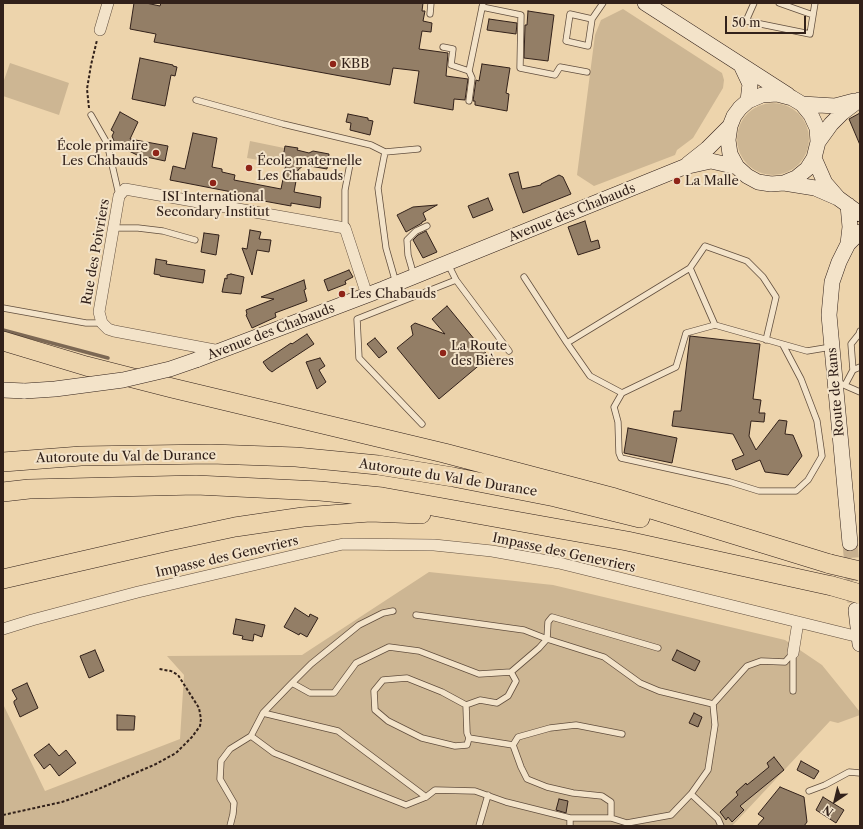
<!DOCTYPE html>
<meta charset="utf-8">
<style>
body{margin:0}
#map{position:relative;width:863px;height:829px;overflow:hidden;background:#edd4ac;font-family:"Libre Caslon Text",serif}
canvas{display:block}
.frame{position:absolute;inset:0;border:4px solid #32211a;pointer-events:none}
.north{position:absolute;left:815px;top:781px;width:40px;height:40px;-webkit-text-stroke:3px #f3e3c9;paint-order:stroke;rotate:215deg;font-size:11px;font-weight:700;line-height:16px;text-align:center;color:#32211a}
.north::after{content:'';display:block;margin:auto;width:14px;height:18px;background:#32211a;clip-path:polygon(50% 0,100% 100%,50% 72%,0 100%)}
.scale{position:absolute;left:725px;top:16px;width:81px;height:18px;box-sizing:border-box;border:2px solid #32211a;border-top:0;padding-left:5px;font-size:12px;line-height:14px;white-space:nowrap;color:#32211a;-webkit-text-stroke:3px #f3e3c9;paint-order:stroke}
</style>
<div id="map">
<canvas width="863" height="829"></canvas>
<div class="frame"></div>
<div class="north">N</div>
<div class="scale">50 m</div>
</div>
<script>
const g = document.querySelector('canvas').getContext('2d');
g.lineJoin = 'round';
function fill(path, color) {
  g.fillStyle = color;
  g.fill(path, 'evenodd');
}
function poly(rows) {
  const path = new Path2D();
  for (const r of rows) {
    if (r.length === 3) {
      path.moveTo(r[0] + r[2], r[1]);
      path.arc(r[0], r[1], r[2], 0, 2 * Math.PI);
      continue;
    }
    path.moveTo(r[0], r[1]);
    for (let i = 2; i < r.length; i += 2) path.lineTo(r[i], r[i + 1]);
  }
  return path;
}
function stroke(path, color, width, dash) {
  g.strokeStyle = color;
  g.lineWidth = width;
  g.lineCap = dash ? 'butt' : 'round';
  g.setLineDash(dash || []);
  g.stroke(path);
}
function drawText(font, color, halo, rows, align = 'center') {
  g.font = font + ' "Libre Caslon Text",serif';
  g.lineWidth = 4;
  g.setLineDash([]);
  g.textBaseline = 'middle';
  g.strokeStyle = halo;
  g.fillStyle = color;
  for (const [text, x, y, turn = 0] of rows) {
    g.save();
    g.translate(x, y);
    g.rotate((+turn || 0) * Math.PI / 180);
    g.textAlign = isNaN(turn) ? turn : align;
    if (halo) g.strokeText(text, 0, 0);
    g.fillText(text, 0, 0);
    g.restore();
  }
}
fill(poly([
 [623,9,722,73,724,80,723,88,693,138,677,150,675,155,594,186,577,175,595,35,601,20],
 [10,63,69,83,59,115,3,96,3,83],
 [773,139,36],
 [250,141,284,148,281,164,247,158],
 [429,572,553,585,785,640,822,665,860,712,860,715,838,723,830,721,732,826,3,826,3,704,45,791,180,739,184,675,167,656,302,655]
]), '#cdb693');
stroke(poly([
 [3,330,108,358]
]), '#7c6854', 3.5);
const building = poly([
 [134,3,146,3,160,6,161,3,423,3,422,11,425,11,423,21,432,23,431,32,422,31,419,49,448,53,446,76,468,79,465,100,454,99,453,110,414,103,419,71,393,68,390,85,154,42,156,34,130,29,134,3],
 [528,11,554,15,548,61,524,58,525,25,527,25,528,11],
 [489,19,517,23,516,34,487,30,489,19],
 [140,58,173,65,173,66,177,67,175,76,171,75,165,106,132,99,140,58],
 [482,64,510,68,506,93,509,94,507,111,475,105,475,101,473,101,476,80,479,81,482,64],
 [120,112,138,122,130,139,168,146,165,161,137,155,115,144,112,136,114,132,111,130,120,112],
 [860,113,860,145,849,119,860,113],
 [348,114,368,118,368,120,373,121,370,135,350,130,351,123,346,122,348,114],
 [193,133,217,138,212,167,222,169,222,172,235,175,234,180,281,189,286,164,282,163,285,146,298,148,297,150,309,153,313,151,329,154,327,169,304,165,298,170,294,192,321,197,320,208,291,203,291,206,231,195,232,192,170,180,173,166,185,169,193,133],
 [518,172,522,189,541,185,541,184,559,175,563,177,571,194,523,213,509,174,518,172],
 [488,198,493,210,473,218,468,206,488,198],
 [437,205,423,213,426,220,422,222,422,223,406,232,397,215,413,207,437,205],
 [585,221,591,242,598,240,600,248,578,255,568,227,585,221],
 [250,230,261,232,259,239,271,240,269,252,257,250,252,275,242,248,247,249,250,230],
 [426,231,437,252,423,258,413,240,418,235,426,231],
 [204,233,219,235,216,255,201,252,204,233],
 [156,259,167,261,166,264,205,270,203,283,160,276,160,275,154,274,156,259],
 [349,270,353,277,345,281,346,284,328,291,324,280,349,270],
 [231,274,244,277,241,294,222,292,225,278,227,279,227,275,231,274],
 [304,280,306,289,304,290,307,301,275,313,276,317,252,328,246,315,247,314,246,310,274,299,261,297,304,280],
 [447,306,489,357,439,399,397,348,413,335,411,326,415,323,445,334,432,319,447,306],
 [307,334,314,344,276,369,272,372,268,369,263,362,291,343,292,344,307,334],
 [690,336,760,344,753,399,761,400,759,413,765,413,764,422,751,421,749,436,756,450,779,420,787,421,785,434,793,435,802,456,788,475,765,472,760,460,736,470,732,460,744,455,733,434,672,426,674,411,681,411,690,336],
 [375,338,387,352,379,358,367,344,375,338],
 [320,358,325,366,319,370,326,382,317,389,306,362,320,358],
 [628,428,677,438,672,463,624,453,628,428],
 [295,608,309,617,310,614,318,618,307,637,300,633,299,635,284,627,295,608],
 [236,619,265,625,262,637,254,634,253,641,242,639,243,636,233,634,236,619],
 [95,650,104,671,89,678,80,656,95,650],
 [677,650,700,661,695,671,672,660,677,650],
 [27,683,38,708,20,717,14,703,14,701,17,699,12,690,27,683],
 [694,713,702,717,698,727,689,723,694,713],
 [117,715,135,716,134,730,117,730,117,715],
 [49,744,59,756,66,750,76,763,59,776,50,764,44,769,34,755,49,744],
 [774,757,784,770,740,806,744,810,732,822,728,817,726,820,720,812,738,795,736,792,746,783,747,785,769,767,767,763,774,757],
 [801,761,819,771,814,779,797,770,801,761],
 [780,787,804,797,807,822,804,826,757,826,764,818,758,814,780,787],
 [823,797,844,810,836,823,816,810,823,797],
 [559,799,568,801,566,813,556,810,559,799]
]);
fill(building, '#937e66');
stroke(building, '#32211a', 1);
stroke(poly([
 [850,543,855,602]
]), '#c8b08f', 15, [15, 8]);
const lane = poly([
 [754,3,746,21,810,34,815,3],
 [779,3,813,15],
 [482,7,521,15,520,68,555,75,560,67,587,72],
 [430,14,431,3],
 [592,19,570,14,566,41,588,46,592,19,603,3],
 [443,47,453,49,451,65,469,71],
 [196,100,283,124,371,145,385,152],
 [469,101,472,78,469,71,483,3],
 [91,115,107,143,119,195],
 [114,228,138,228,163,231,195,240],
 [345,228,345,190,350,164],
 [448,264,456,280,509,351],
 [690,268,705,246,747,261,763,277,776,297,766,340],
 [414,276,408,255,407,240,416,231,427,226],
 [524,277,567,343,690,268,715,325,807,351,831,347],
 [396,283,386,248,378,188,385,152,418,149],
 [3,308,86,323,102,323],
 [567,343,590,376,622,393,676,367,686,333,715,325],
 [853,370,851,344,859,334,860,331],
 [837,382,860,392],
 [845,385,853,370,860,367],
 [622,393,614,407,618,422,619,453,621,458,730,482,759,491,796,491,808,480,822,456,817,421,801,379,783,345],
 [422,424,359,358,357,319,456,280],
 [416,615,524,630,547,639,548,622,552,617,658,648],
 [793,653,793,691],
 [292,683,311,664,359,625,383,613,393,611],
 [466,705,467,733,469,738,467,745,455,746,422,738,388,721,375,710,374,691,383,680,407,678,442,692,466,705,480,700,497,703,508,696,516,681,511,672],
 [263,713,338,731,426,797],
 [251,736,274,753,406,805,426,797,435,790,475,791,506,802,570,818,611,818,627,823,671,815,691,794,708,770,715,725,713,704],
 [469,738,513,745],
 [809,791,825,785,849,772,860,773],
 [691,794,718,819,721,826],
 [611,818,611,802,602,796,573,793,547,787,527,779,521,767,513,745,518,737,550,728,576,725,622,734],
 [230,826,233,814,234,803,220,779,221,761,230,749,251,736,263,713,292,683,310,693,334,693,356,663,389,647,419,651,479,674,511,672,539,648,547,639,604,657,640,683,659,691,713,704,747,666,761,661,785,662,793,653],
 [479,826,488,795],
 [570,826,570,818]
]);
const street = poly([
 [100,30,108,3],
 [220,351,114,331,108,329,102,323,99,312,119,196,125,189,345,228,367,295],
 [3,629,32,620,138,592,343,544,434,545,492,551,559,563,859,637],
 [793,653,798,622]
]);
const secondary = poly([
 [645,3,788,95],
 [741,65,750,84,748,101],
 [802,104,835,106,854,101],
 [818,142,831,124,842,113,859,100],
 [814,158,825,183,838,198,860,214],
 [688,164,707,149,730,126],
 [784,183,796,178,807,169,814,158,818,142,817,128,811,115,802,104,792,98,777,94,762,95,748,101,740,108,734,116,730,126,728,140,730,154,737,167,747,176,758,182,771,184,784,183,815,188,838,198],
 [848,244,850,227,848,205],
 [196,360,383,289,684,167,711,161,737,167],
 [3,390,25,391],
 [850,543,829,315,832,282,839,262,848,244,860,232],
 [856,610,860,644]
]);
const highway = poly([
 [3,341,86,366,172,388,444,453,615,498,830,564],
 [3,462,81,456,211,454,296,457,378,465,453,477,555,497,640,518],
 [3,492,29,489,196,485,320,491,382,497,627,541,832,586],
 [3,579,169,541,235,527,303,517,370,512,421,514]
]);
stroke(lane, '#614e3e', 7);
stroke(street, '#614e3e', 12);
stroke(secondary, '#32211a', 16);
stroke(highway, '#32211a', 20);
stroke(poly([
 [89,108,87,89,91,65,97,40],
 [3,815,62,802,94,791,156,764,176,753,192,737,200,726,201,719,199,708,178,675,171,671,159,669]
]), '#32211a', 2, [3, 2]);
stroke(lane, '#f3e3c9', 5.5);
stroke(street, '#f3e3c9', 11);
stroke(secondary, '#f3e3c9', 15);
stroke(highway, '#edd4ac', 19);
const secondaryBridge = poly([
 [25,391,55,389,123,380,170,369,196,360]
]);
const highwayBridge = poly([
 [830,564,860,571],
 [832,586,860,594]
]);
stroke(secondaryBridge, '#32211a', 16, []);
stroke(highwayBridge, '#32211a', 20, []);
stroke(secondaryBridge, '#f3e3c9', 15);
stroke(highwayBridge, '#edd4ac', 19);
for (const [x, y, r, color] of [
 [333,64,4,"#8f2418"],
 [156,153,4,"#8f2418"],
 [249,168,4,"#8f2418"],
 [677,181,4,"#8f2418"],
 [213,183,4,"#8f2418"],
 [342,294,4,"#8f2418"],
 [443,353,4,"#8f2418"]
]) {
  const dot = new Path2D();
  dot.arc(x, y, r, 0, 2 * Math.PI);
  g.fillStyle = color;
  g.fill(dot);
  stroke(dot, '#f3e3c9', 1.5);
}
drawText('13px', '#32211a', '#f3e3c9', [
 ["KBB",341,64],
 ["École primaire",148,146,"right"],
 ["Les Chabauds",148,161,"right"],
 ["École maternelle",257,161],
 ["Les Chabauds",257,176],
 ["La Malle",685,181],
 ["ISI International",213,197,"center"],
 ["Secondary Institut",213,212,"center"],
 ["Les Chabauds",350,294],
 ["La Route",451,346],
 ["des Bières",451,361]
], 'left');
drawText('13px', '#32211a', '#f3e3c9', [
 ["Avenue des Chabauds",572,213,-22],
 ["Rue des Poivriers",96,252,-80],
 ["Avenue des Chabauds",271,332,-21],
 ["Route de Rans",836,392,-95],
 ["Autoroute du Val de Durance",126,457,-1],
 ["Autoroute du Val de Durance",448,478,9],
 ["Impasse des Genevriers",564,553,12],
 ["Impasse des Genevriers",227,557,-13]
]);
</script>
